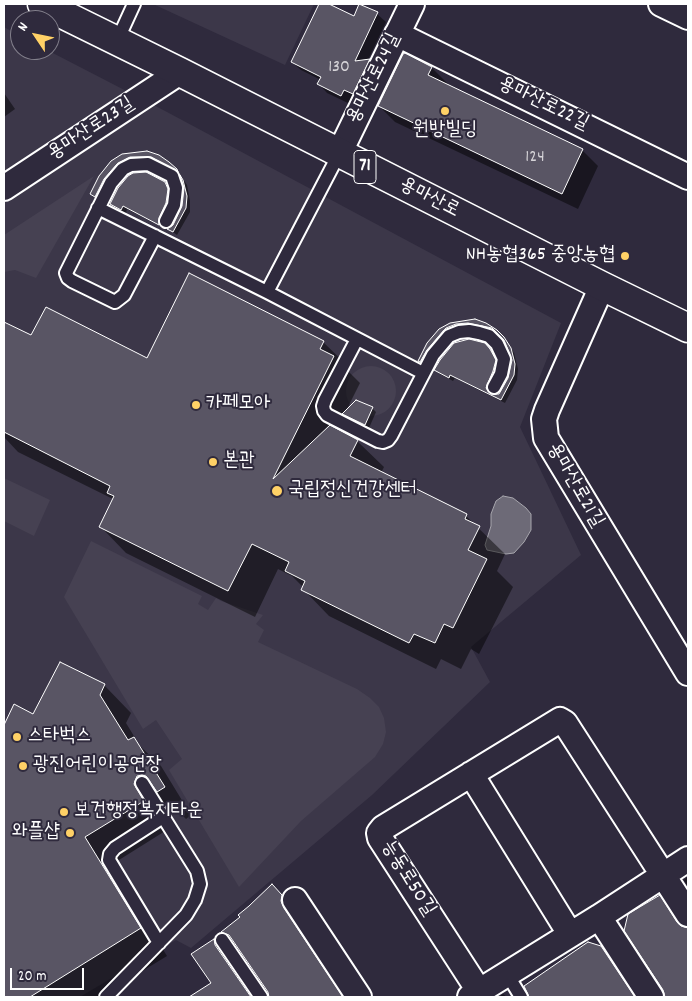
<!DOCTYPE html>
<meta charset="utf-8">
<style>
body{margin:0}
#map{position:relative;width:692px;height:1001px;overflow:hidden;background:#2f2a3d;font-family:Dekko,sans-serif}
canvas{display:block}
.frame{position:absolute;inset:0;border:5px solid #fff;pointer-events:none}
.north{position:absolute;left:10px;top:10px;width:50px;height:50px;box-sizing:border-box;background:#2f2a3d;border:1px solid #827f8b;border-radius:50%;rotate:304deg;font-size:14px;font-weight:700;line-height:20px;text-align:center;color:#fff}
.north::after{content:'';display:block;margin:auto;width:18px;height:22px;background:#ffd166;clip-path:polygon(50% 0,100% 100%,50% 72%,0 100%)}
.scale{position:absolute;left:10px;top:968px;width:74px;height:22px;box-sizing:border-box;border:2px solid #fff;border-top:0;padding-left:6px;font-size:15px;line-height:18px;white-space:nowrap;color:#fff;-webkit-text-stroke:4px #2f2a3d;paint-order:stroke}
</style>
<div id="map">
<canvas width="692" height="1001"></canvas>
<div class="frame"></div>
<div class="north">N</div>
<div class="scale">20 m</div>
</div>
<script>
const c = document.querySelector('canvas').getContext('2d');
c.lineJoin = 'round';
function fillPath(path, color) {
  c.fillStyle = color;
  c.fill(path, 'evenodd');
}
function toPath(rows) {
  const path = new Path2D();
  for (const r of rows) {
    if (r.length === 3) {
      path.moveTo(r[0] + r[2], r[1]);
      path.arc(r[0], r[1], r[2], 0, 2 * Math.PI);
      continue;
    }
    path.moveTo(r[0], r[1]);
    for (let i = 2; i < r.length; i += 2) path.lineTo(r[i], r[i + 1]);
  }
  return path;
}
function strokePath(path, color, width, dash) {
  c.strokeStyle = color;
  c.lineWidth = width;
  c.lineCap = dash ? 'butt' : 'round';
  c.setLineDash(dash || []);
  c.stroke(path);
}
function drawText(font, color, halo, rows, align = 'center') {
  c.font = font + ' Dekko,"Poor Story",sans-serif';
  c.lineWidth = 4;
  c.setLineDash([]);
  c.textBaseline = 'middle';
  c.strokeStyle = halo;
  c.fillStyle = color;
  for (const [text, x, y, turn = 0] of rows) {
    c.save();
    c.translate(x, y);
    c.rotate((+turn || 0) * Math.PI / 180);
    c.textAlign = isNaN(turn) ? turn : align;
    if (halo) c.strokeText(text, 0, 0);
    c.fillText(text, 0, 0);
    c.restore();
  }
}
fillPath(toPath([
 [153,4,314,4,285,65],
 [4,27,20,36,20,50,47,50,167,112,561,323,520,427,581,555,471,647,490,682,372,795,191,948,176,940,80,997,4,997]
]), '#3c3749');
fillPath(toPath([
 [94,176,36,278,15,270,4,272,4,235],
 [371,391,25],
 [4,478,50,500,34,536,4,521],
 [91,541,202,596,198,604,208,610,216,598,221,601,263,615,256,624,264,630,258,642,357,689,370,698,379,707,384,718,386,732,383,744,375,757,301,821,239,887,169,770,182,759,156,720,143,729,64,597]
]), '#464152');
const water = toPath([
 [503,496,513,498,526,508,531,514,531,530,524,542,514,553,506,554,487,550,485,545,491,526,491,514,496,501,503,496]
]);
fillPath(water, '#6d6a77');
strokePath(water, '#a7a6ad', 1);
fillPath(toPath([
 [320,4,329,4,329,5,354,17,377,14,386,22,368,60,370,60,378,68,362,102,353,97,350,104,327,93,319,84,321,80,301,70,292,62],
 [432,68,448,84,447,86,582,150,598,166,578,209,395,122,379,106],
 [4,93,15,109,4,117],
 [123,156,158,156,175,170,156,160,132,161,99,200,96,198,92,194],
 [183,179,187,185,190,201,190,212,177,235,169,229,174,225,183,207,185,188],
 [165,183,169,187,171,194,162,222,162,227,127,209,126,213,115,208,111,204],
 [475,321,486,324,497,333,476,327,461,328,424,365,420,361,440,330,450,324],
 [7,325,32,337,148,359,323,342,350,368,348,371,360,383,346,411,372,408,376,412,369,428,345,414,336,430,357,441,384,467,381,473,466,516,505,554,497,571,513,587,479,654,471,649,461,669,441,659,436,669,329,616,303,589,304,588,292,576,278,569,255,617,126,553,100,526,113,499,18,452,4,437,4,332],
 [505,339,514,353,518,369,517,380,505,403,455,378,453,381,440,374,436,370,484,344,494,354,499,365,490,388,490,394,494,397,502,392,510,376,513,355],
 [104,685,131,713,126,723,140,746,161,766,191,815,186,819,169,802,164,803,161,812,170,828,111,865,167,956,100,997,4,997,4,727,15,706,33,716],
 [688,876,688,887,684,880],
 [280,894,291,905,290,911,292,918,344,997,270,997,269,992,235,942,223,932],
 [659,897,668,906,682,927,688,929,688,997,666,997],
 [214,940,223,949,224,955,253,997,191,997,212,983],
 [601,947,610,956,637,997,530,997],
 [503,994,507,997,498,997]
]), '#0007');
const building = toPath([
 [319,4,329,4,354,16,359,4,378,12,355,61,370,59,353,94,344,90,341,96,317,84,321,77,291,62,319,4],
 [405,53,432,67,428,75,583,149,562,194,378,106,403,54,405,53],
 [147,151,159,155,169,162,177,169,178,172,151,157,130,157,117,164,104,179,95,197,90,194,99,176,111,161,122,154,147,151],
 [146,172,165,182,168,189,166,203,159,218,159,225,123,206,121,210,110,204,118,188,128,176,133,173,146,172],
 [180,175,183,180,187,196,186,208,173,232,167,229,173,225,182,206,184,188,180,175],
 [189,273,324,341,320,349,334,356,273,479,330,425,358,440,350,456,467,514,465,519,480,526,468,550,487,559,453,628,444,624,435,643,414,634,409,643,301,590,305,581,285,571,289,562,252,544,228,591,99,527,114,496,107,493,110,486,4,432,4,322,31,335,46,307,147,358,189,273],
 [475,319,486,323,497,330,504,337,511,348,515,364,514,375,501,400,450,375,449,378,434,370,440,360,454,343,469,339,485,343,490,349,496,360,493,371,486,388,491,394,499,394,508,378,512,360,504,340,492,328,468,323,456,324,446,328,427,350,420,362,418,361,427,343,439,329,450,323,475,319],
 [356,400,373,407,365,425,342,414,356,400],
 [60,662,105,684,100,695,128,740,134,737,165,787,157,792,146,776,142,775,137,776,134,784,144,801,85,837,141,928,30,997,4,997,4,725,14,704,33,714,60,662],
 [272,884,282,895,281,901,284,908,343,997,269,997,268,992,229,935,221,932,240,917,238,915,249,906,272,884],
 [660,895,677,922,681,926,688,928,688,997,665,997,663,990,624,931,628,914,660,895],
 [214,939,215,945,251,997,189,997,211,983,191,954,214,939],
 [588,942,601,946,635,997,529,997,524,986,588,942]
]);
fillPath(building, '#595564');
strokePath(building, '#fff', 1);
const lane = toPath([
 [117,41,134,4],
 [98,208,267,292,423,373],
 [155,236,124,295,115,302,72,281,68,278,66,273,111,183,123,169,131,165,148,164,172,176,176,188,175,197,174,205,166,221],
 [267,292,339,154],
 [357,339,325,400,323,406,324,411,327,415,378,441,383,442,388,440,391,436,433,355,449,336,459,332,469,331,479,333,489,336,497,344,504,359,501,374,494,387],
 [222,940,261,997],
 [159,943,109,860,110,854,115,848,163,817],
 [507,974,521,997],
 [106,997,186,915,195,900,200,884,197,871,142,783]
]);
const street = toPath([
 [661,4,688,17],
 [397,34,688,177],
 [339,154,412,4],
 [4,188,180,72],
 [602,286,547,410,544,419,546,438,688,673],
 [471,774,570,934],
 [295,900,359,997],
 [599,917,651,997],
 [479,991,380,838,379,833,383,828,560,720,565,723,688,914],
 [470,997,599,917,688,859]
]);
const primary = toPath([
 [42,4,180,72,602,286,688,328]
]);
strokePath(lane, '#fff', 16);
strokePath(street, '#fff', 28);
strokePath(primary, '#fff', 31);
strokePath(lane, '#2f2a3d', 12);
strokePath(street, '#2f2a3d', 24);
strokePath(primary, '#2f2a3d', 28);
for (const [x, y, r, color] of [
 [445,111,5,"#ffd166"],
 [625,256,5,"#ffd166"],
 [196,405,5,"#ffd166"],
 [213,462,5,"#ffd166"],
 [277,491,6,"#ffd166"],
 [17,737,5,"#ffd166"],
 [23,766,5,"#ffd166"],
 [64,812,5,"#ffd166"],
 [70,833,5,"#ffd166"]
]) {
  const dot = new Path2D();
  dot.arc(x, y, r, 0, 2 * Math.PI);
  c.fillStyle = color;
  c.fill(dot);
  strokePath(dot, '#2f2a3d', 2);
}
drawText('18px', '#d6d4d8', null, [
 ["130",339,69],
 ["124",535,159]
]);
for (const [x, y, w] of [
 [365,167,22]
]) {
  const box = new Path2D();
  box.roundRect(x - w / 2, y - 16.5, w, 33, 4);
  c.fillStyle = '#2f2a3d';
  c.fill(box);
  strokePath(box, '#fff', 1);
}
drawText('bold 19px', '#fff', null, [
 ["71",365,167]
]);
drawText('20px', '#fff', '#2f2a3d', [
 ["용마산로24길",375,79,-64],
 ["용마산로22길",543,105,26],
 ["용마산로23길",92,130,-33],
 ["용마산로",429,199,27],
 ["용마산로21길",574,486,60],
 ["능동로50길",407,879,58]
]);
drawText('20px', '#fff', '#2f2a3d', [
 ["원방빌딩",445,131,"center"],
 ["NH농협365 중앙농협",615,256,"right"],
 ["카페모아",206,405],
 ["본관",223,462],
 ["국립정신건강센터",288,491],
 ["스타벅스",27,737],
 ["광진어린이공연장",33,766],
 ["보건행정복지타운",74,812],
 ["와플샵",60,833,"right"]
], 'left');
</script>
